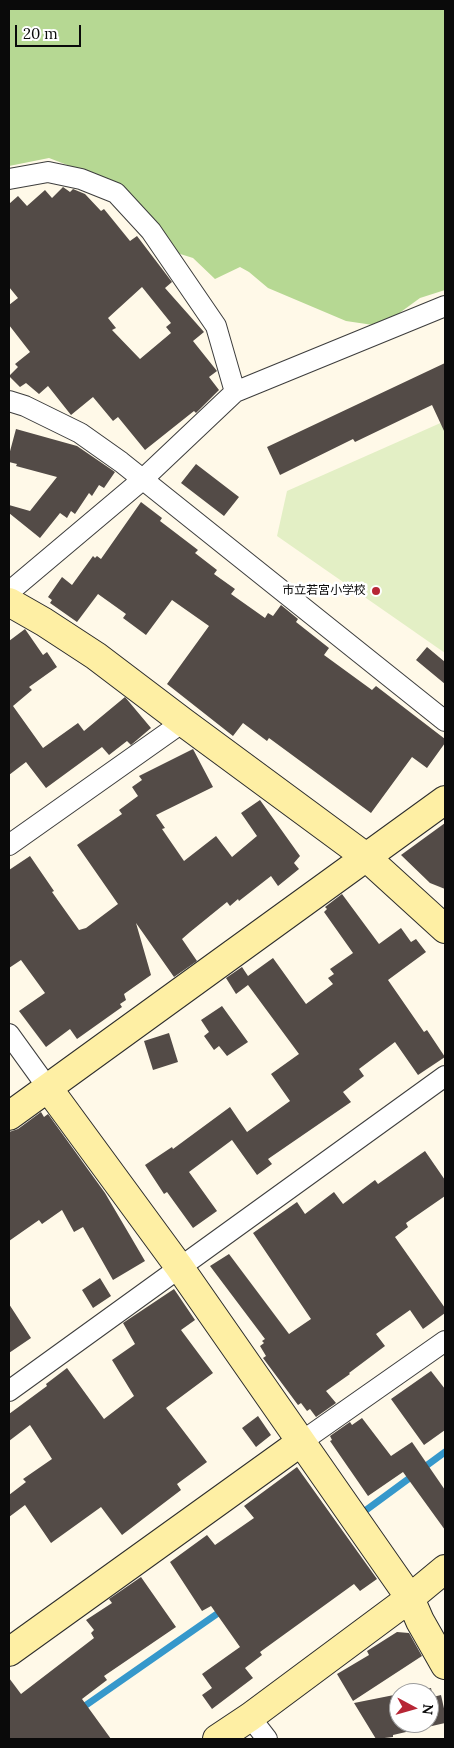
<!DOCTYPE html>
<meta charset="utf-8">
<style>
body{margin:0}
#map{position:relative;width:454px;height:1748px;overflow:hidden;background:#fff9e8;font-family:Lora,serif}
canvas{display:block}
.frame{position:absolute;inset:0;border:10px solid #0a0a0a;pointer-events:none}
.north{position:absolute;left:389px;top:1683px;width:50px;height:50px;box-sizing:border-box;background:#fff;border:1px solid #9d9d9d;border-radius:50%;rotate:96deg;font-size:14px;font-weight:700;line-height:20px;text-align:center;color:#0a0a0a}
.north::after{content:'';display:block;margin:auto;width:18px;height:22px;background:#b72635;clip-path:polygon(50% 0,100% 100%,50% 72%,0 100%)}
.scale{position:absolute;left:15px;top:25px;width:66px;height:22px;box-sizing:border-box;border:2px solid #0a0a0a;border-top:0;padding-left:6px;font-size:15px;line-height:18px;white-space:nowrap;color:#0a0a0a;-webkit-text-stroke:4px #fff;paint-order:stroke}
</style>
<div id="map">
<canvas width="454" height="1748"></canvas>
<div class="frame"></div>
<div class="north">N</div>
<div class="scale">20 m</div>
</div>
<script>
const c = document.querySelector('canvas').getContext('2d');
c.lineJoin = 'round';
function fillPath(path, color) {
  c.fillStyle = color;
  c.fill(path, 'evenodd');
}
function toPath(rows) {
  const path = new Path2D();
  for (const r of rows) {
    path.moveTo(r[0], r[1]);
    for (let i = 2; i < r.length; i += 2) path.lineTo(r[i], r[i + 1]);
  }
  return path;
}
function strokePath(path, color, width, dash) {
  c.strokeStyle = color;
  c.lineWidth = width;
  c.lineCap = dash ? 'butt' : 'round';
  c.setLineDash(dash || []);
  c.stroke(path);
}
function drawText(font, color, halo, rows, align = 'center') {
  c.font = font + ' Lora,"Noto Sans JP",serif';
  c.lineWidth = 5;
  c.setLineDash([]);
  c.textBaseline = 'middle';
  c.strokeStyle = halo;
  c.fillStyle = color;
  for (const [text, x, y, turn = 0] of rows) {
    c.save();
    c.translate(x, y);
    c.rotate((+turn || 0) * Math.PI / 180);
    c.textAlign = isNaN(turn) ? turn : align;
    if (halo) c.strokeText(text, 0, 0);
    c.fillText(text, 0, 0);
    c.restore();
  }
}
fillPath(toPath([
 [9,9,445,9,445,290,420,298,398,314,373,325,346,321,268,288,249,272,240,267,215,279,193,258,174,252,149,214,117,184,49,158,9,166]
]), '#b6d893');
fillPath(toPath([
 [445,421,445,653,277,536,287,491]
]), '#e3efc5');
strokePath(toPath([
 [358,1516,445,1452],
 [79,1710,224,1609]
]), '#3698cb', 7);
fillPath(toPath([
 [63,187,70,192,73,189,85,194,101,211,104,209,130,241,137,236,172,282,165,288,204,332,193,341,217,371,209,377,219,390,196,413,194,411,145,450,118,417,113,421,93,397,71,415,48,386,39,394,26,383,20,387,9,376,18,367,15,364,30,352,9,325,9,305,18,298,9,287,9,204,18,196,27,206,45,190,52,198],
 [142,287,171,323,166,327,171,333,140,359,112,330,116,328,108,318],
 [445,363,445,433,432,405,355,442,353,439,280,475,267,447],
 [16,429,77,446,115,472,104,488,99,485,92,496,89,493,75,514,71,511,67,518,60,513,40,538,9,513,9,505,30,511,57,477,16,466,17,464,9,462,9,455],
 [196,464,239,497,224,516,181,483],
 [141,502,162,518,160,521,198,550,195,553,217,570,214,574,235,589,231,594,265,618,268,613,273,616,281,605,298,619,296,622,329,648,324,655,372,690,376,686,445,739,445,743,427,768,412,757,371,813,269,738,267,741,243,723,233,736,167,684,209,626,172,600,146,635,123,618,126,614,98,594,77,622,50,603,52,600,48,597,62,577,72,585,93,556,95,558,97,556,101,559],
 [25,629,43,655,47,652,57,667,29,687,32,690,13,706,43,748,78,723,84,731,125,697,151,728,131,745,127,741,109,755,102,747,46,788,26,762,9,775,9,641],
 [427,647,445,662,445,684,416,660],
 [193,749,213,787,156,815,165,828,162,829,184,861,216,836,232,857,257,836,241,813,260,800,300,856,294,863,299,869,278,886,271,876,239,901,238,899,230,906,227,902,190,932,182,939,197,961,174,977,136,923,151,975,124,994,126,1000,120,1004,122,1007,77,1039,70,1029,46,1047,19,1011,45,993,21,960,9,968,9,870,30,856,54,891,52,892,79,930,86,928,118,904,77,845,122,814,119,810,138,796,132,787,142,780,139,776],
 [445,823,445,889,430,883,401,855],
 [342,894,379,944,401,928,411,942,416,939,426,952,388,980,424,1032,427,1030,445,1057,418,1075,395,1042,359,1069,364,1076,343,1092,351,1102,268,1159,272,1164,257,1175,232,1140,189,1172,217,1211,193,1228,167,1192,164,1194,145,1165,172,1147,173,1149,230,1107,247,1132,290,1101,271,1074,299,1054,248,985,236,994,226,978,242,967,248,976,273,958,306,1004,333,984,328,978,334,974,330,969,353,953,324,912,327,909,325,907],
 [222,1006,248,1042,227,1056,219,1046,214,1050,204,1036,209,1032,201,1020],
 [169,1033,178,1062,153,1070,144,1041],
 [41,1112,44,1117,48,1114,105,1193,145,1261,113,1280,83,1227,74,1232,62,1210,42,1224,39,1220,9,1241,9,1132,18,1129],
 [425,1151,445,1180,445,1196,406,1223,408,1227,395,1237,445,1308,445,1313,423,1329,410,1310,376,1334,385,1346,349,1373,350,1374,326,1391,336,1403,316,1417,310,1409,307,1411,301,1403,298,1405,263,1358,266,1356,260,1346,264,1343,262,1341,265,1339,210,1266,229,1254,289,1334,311,1319,253,1233,297,1202,305,1214,334,1192,343,1204,375,1180,378,1184],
 [100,1278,111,1296,93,1308,82,1290],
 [174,1289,195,1320,181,1330,213,1373,166,1408,207,1462,177,1484,181,1490,122,1535,101,1507,51,1543,25,1505,9,1517,9,1495,26,1482,23,1479,52,1459,30,1425,9,1441,9,1414,47,1386,46,1384,67,1368,104,1419,134,1396,112,1360,135,1344,123,1323],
 [9,1304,31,1338,9,1353],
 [431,1371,445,1389,445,1430,424,1445,391,1399],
 [258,1416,271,1435,256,1447,242,1428],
 [362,1418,391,1456,412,1442,445,1490,445,1530,403,1472,368,1496,330,1441,332,1440,330,1436,350,1422,352,1425],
 [297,1467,377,1579,360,1591,354,1584,260,1652,262,1655,245,1668,253,1678,212,1709,202,1695,212,1688,202,1674,240,1647,211,1606,202,1611,170,1562,207,1535,215,1545,254,1518,244,1506],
 [141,1577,176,1627,104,1676,107,1680,82,1699,111,1739,9,1739,9,1678,21,1694,94,1638,91,1633,94,1630,86,1620,112,1603,109,1599],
 [397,1632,409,1633,422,1656,353,1701,337,1674,369,1655,367,1651],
 [431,1688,433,1697,441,1695,445,1713,445,1723,393,1735,393,1737,376,1739,354,1703,399,1694,399,1723,429,1723,429,1693,405,1693]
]), '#534b47');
const street = toPath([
 [9,179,48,172,81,179,116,193,151,231,216,326,235,392],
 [9,401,25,406,80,433,121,462,445,721],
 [9,592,142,480,235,392,445,306],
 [9,845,183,722],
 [9,1034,48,1088],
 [9,1391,445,1076],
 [301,1442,445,1341],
 [250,1717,267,1739]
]);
const secondary = toPath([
 [9,602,44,622,96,656,183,722,366,857,445,929],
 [48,1088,180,1268,410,1598,420,1621,445,1665],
 [9,1116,445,800],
 [9,1652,301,1442],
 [217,1739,250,1717,410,1598,445,1569]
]);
strokePath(street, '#3d3d3d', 22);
strokePath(secondary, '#2c2c2c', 30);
strokePath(street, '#fff', 20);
strokePath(secondary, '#feefa4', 28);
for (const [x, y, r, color] of [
 [376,591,5,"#b72635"]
]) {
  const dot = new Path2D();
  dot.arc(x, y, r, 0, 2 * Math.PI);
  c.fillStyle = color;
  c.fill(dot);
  strokePath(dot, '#fff', 2);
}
drawText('12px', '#0a0a0a', '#fff', [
 ["市立若宮小学校",366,591]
], 'right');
</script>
